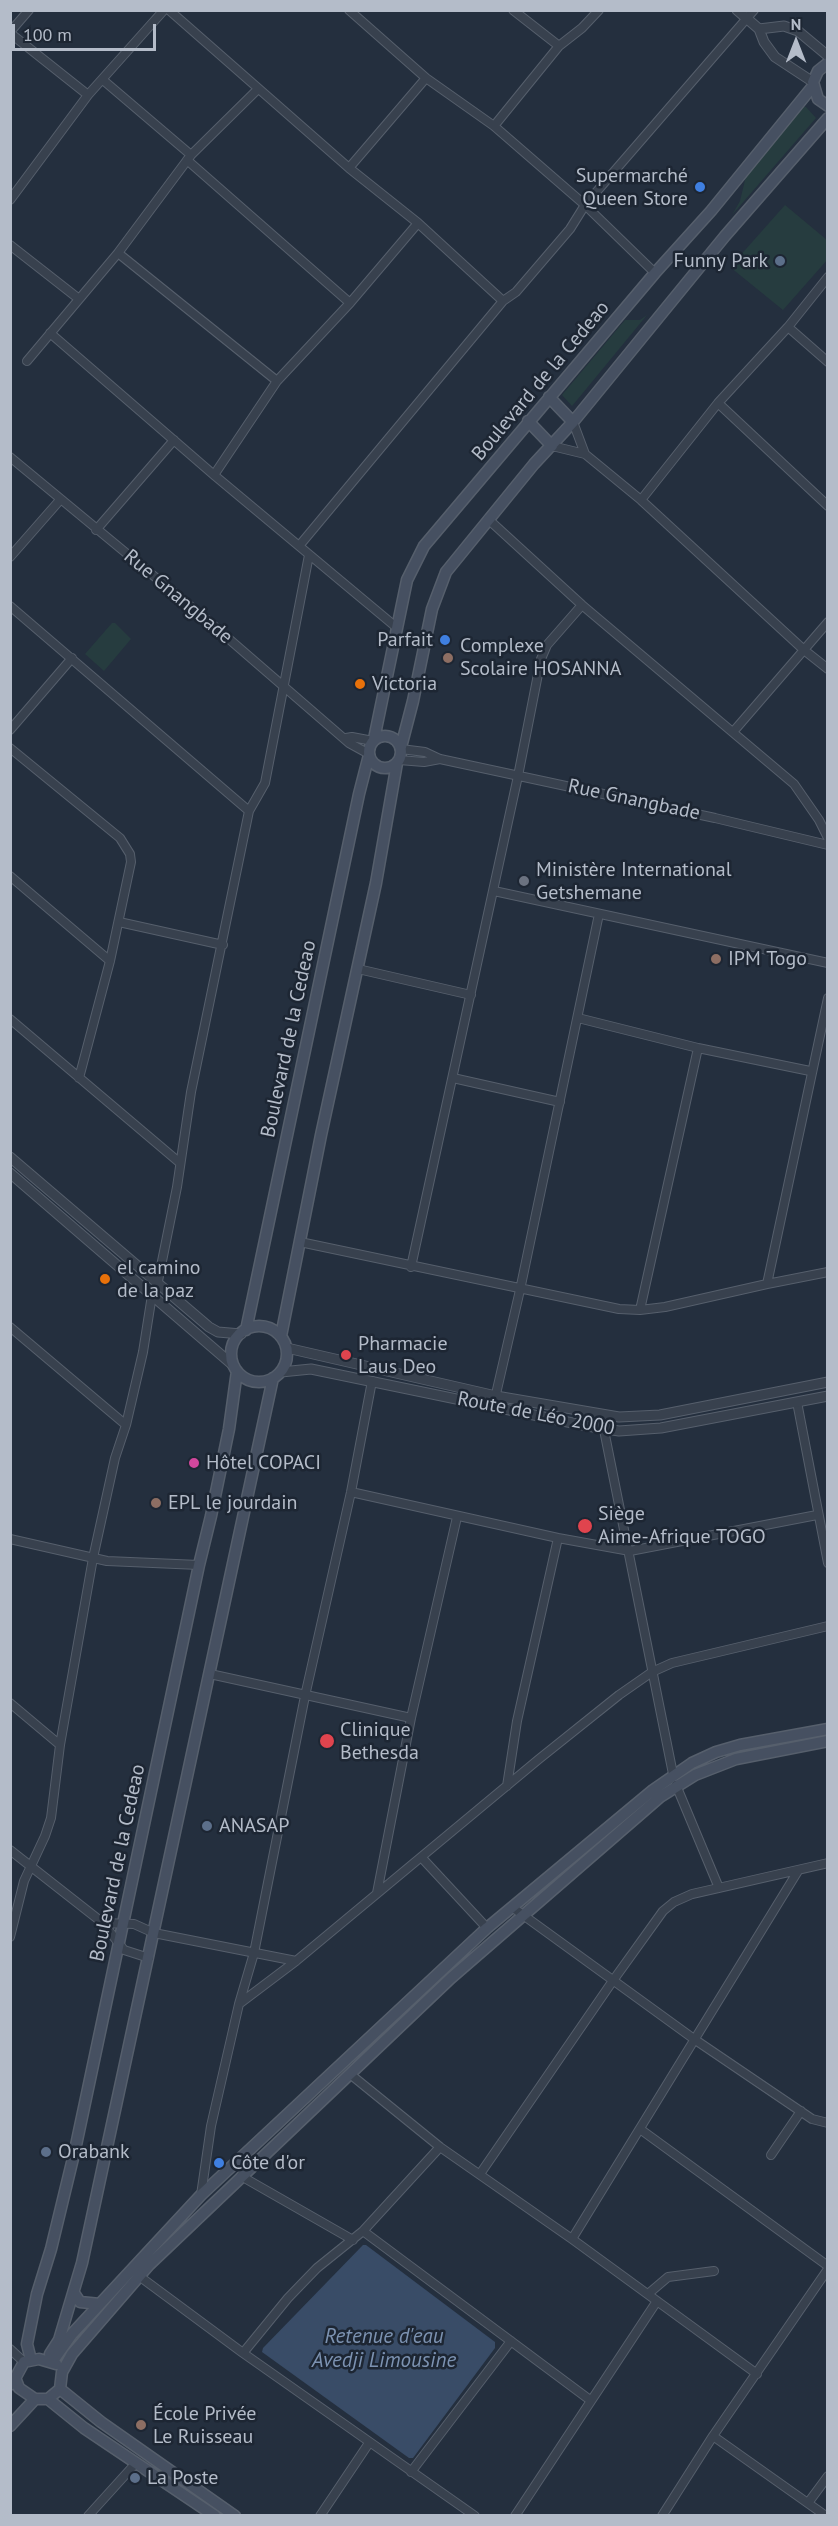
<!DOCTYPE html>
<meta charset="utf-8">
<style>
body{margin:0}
#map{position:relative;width:838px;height:2526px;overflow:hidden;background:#242f3e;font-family:"PT Sans",sans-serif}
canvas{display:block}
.frame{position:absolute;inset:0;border:12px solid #b4bcc9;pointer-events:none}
.north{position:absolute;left:766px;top:12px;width:60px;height:60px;-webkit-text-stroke:4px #1d2633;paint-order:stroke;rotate:0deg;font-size:16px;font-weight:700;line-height:24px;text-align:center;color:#b4bcc9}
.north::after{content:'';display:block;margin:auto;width:21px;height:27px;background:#b4bcc9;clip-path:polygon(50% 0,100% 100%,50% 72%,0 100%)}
.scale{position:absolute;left:12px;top:24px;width:144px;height:27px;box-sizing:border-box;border:3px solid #b4bcc9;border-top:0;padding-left:8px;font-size:18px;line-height:21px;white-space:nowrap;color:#b4bcc9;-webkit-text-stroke:4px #1d2633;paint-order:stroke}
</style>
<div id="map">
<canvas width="838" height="2526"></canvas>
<div class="frame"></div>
<div class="north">N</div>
<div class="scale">100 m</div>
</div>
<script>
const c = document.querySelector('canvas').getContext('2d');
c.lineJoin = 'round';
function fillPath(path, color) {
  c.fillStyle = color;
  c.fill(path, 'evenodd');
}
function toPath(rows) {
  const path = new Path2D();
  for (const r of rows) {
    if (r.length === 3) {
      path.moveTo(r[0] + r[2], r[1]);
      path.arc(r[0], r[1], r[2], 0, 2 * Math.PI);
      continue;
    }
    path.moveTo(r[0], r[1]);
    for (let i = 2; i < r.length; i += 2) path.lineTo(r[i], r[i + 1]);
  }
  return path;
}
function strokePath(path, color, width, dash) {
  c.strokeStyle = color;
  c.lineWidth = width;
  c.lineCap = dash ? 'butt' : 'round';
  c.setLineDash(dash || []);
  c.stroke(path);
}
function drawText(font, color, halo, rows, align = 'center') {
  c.font = font + ' "PT Sans",sans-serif';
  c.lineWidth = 5;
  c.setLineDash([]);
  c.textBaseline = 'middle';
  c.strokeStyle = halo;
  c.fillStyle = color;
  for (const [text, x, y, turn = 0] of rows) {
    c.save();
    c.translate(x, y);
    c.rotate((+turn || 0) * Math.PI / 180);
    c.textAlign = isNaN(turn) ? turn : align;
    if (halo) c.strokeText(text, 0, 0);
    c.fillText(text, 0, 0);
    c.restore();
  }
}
fillPath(toPath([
 [804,107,806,107,816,118,732,215,740,201,746,176],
 [785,205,827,240,828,259,783,310,730,267],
 [647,315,582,394,572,406,562,395,625,320,640,320],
 [112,623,115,623,131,639,104,671,85,654]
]), '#263c3f');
fillPath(toPath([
 [363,2245,366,2245,495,2342,495,2348,413,2458,409,2458,262,2352,263,2348]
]), '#394c67');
const minor = toPath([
 [169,10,349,168,418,223,503,301],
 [349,10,426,78,494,126,585,205,655,273],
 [513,10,559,46],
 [10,32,29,10],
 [10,33,88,95],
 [103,80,191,155],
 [494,126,559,46,582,28,599,10],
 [187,160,350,303],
 [349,168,426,78],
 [10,200,88,95,164,10],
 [10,245,79,299],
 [118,253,277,381],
 [788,327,828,362],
 [50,333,214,475,396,627],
 [27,361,118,253,191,155,258,89],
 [718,403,828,506],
 [573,422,585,454],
 [552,446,585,454,641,500,804,650,828,669],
 [10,457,207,620,349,743,369,754],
 [214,475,277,381,350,303,418,223],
 [641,500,718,403,788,327,828,277],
 [488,519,582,605,794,784,819,820,828,838],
 [96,530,174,440],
 [299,546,503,301,516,292,570,229,585,205,754,10],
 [10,557,60,500],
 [10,606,249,811],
 [10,730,72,658],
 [733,732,828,622],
 [346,738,352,737,373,741],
 [10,748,120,838,130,854,131,862,110,961,79,1078],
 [401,749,425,752,440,759,715,818,828,845],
 [399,760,424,762,440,759],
 [10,876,110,961],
 [494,891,828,963],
 [119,922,223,945],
 [358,969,471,995],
 [578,1018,698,1048,810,1071],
 [10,1019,180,1163],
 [453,1078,560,1102],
 [300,1242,619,1309,640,1310,665,1307,767,1284,828,1272],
 [411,1267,518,776,541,659,547,645,582,605],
 [767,1284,828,998],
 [640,1310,698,1048],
 [10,1327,126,1425,115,1458,93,1558,60,1745],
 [797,1402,828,1563],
 [493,1407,520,1290,599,914],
 [601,1415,673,1774],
 [126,1425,143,1352,152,1295,158,1281,177,1187,191,1092,249,811,265,783,309,555],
 [351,1492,558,1538,630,1551,817,1515],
 [10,1539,107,1561,199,1565],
 [210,1674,411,1718],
 [10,1703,60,1745,51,1818,45,1836,24,1881,10,1937],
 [676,1785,719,1888],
 [507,1786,517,1721,558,1538],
 [10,1850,103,1923,124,1950,149,1958],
 [422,1858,487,1928],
 [377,1893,411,1718,457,1517],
 [512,1907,694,2039,812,2119,828,2123],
 [103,1923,134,1924,154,1933,296,1961],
 [239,2004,254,1953,305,1696,351,1492,372,1381],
 [350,2074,440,2147,572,2239,757,2374],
 [640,2129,828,2266],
 [771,2155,801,2111],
 [480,2174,612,1982,663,1911,674,1902,692,1894,828,1863],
 [241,2176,353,2240],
 [201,2195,211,2126,239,2004,296,1961,539,1759,619,1695,652,1672,672,1663,828,1626],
 [363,2231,590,2400],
 [572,2239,798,1871],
 [139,2276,243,2353,475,2516],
 [648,2294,668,2277,714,2271],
 [10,2349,24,2362],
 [243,2353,288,2298,317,2268,363,2231,440,2147],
 [713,2436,826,2516],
 [411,2472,511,2341],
 [808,2503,828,2476],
 [88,2516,136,2463],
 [320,2516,369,2443],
 [515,2516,657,2301],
 [662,2516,713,2436,828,2269]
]);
const tertiary = toPath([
 [737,10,759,29,764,42,775,57,813,82],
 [759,29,784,26,798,31,828,56],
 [10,1157,209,1327,218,1332,241,1334],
 [10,1173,234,1366],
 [287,1348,496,1396,619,1417,660,1415,828,1382],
 [281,1372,311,1369,587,1426,619,1431,661,1428,828,1396]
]);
const secondary = toPath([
 [828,63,818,71,813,82,818,99,828,106],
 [549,397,573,422],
 [528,421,552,446],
 [385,752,16],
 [374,739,407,580,424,546,655,273,711,211,813,86],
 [401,747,413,701,432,609,446,572,534,464,573,422,725,236,828,118],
 [259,1354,28],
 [246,1330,359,794,369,755],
 [281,1336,321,1135,376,883,397,763],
 [74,2293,80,2302,100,2304],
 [50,2354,59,2340,82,2263,273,1378],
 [31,2360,27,2344,37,2294,51,2249,75,2150,199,1565,211,1516,229,1429,237,1371],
 [52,2362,72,2334,201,2195,487,1928,653,1790,692,1763,716,1752,740,1745,828,1729],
 [16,2380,19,2388,35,2399,48,2399,60,2389,62,2372,72,2354,149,2265,451,1978,660,1797,695,1775,736,1759,828,1741],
 [12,2384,24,2362,39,2359,56,2364],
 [60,2389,101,2422,235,2516],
 [48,2399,84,2428,215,2516],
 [10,2426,35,2399]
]);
strokePath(minor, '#565f6c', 10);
strokePath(tertiary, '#565f6c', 11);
strokePath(secondary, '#565f6c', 13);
strokePath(minor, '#38414e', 8);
strokePath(tertiary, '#38414e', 9);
strokePath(secondary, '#465061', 10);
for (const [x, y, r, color] of [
 [700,187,6,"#3f7fe0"],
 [780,261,6,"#5c6f8a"],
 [445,640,6,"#3f7fe0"],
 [448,658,6,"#8d6e63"],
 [360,684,6,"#e8710a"],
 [524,881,6,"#6b7280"],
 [716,959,6,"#8d6e63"],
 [105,1279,6,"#e8710a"],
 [346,1355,6,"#e0444e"],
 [194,1463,6,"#d1479c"],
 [156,1503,6,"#8d6e63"],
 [585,1526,8,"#e0444e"],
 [327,1741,8,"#e0444e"],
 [207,1826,6,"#5c6f8a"],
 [46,2152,6,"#5c6f8a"],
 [219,2163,6,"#3f7fe0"],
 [141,2425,6,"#8d6e63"],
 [135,2478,6,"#5c6f8a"]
]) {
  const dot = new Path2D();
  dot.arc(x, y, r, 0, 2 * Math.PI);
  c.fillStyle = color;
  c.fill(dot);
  strokePath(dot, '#1d2633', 2);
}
drawText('20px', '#b4bcc9', '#1d2633', [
 ["Supermarché",688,176,"right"],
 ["Queen Store",688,199,"right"],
 ["Funny Park",768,261,"right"],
 ["Parfait",433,640,"right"],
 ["Complexe",460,646],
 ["Scolaire HOSANNA",460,669],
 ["Victoria",372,684],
 ["Ministère International",536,870],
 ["Getshemane",536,893],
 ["IPM Togo",728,959],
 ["el camino",117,1268],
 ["de la paz",117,1291],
 ["Pharmacie",358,1344],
 ["Laus Deo",358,1367],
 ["Hôtel COPACI",206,1463],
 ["EPL le jourdain",168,1503],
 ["Siège",598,1514],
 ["Aime-Afrique TOGO",598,1537],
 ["Clinique",340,1730],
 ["Bethesda",340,1753],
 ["ANASAP",219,1826],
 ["Orabank",58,2152],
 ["Côte d'or",231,2163],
 ["École Privée",153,2414],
 ["Le Ruisseau",153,2437],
 ["La Poste",147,2478]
], 'left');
drawText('20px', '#b4bcc9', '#1d2633', [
 ["Boulevard de la Cedeao",541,381,-50],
 ["Rue Gnangbade",178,597,40],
 ["Rue Gnangbade",634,800,12],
 ["Boulevard de la Cedeao",289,1039,-78],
 ["Route de Léo 2000",536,1414,11],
 ["Boulevard de la Cedeao",118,1863,-78]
]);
drawText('italic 21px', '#7c92b1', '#1d2633', [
 ["Retenue d'eau",384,2337],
 ["Avedji Limousine",384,2361]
]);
</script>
